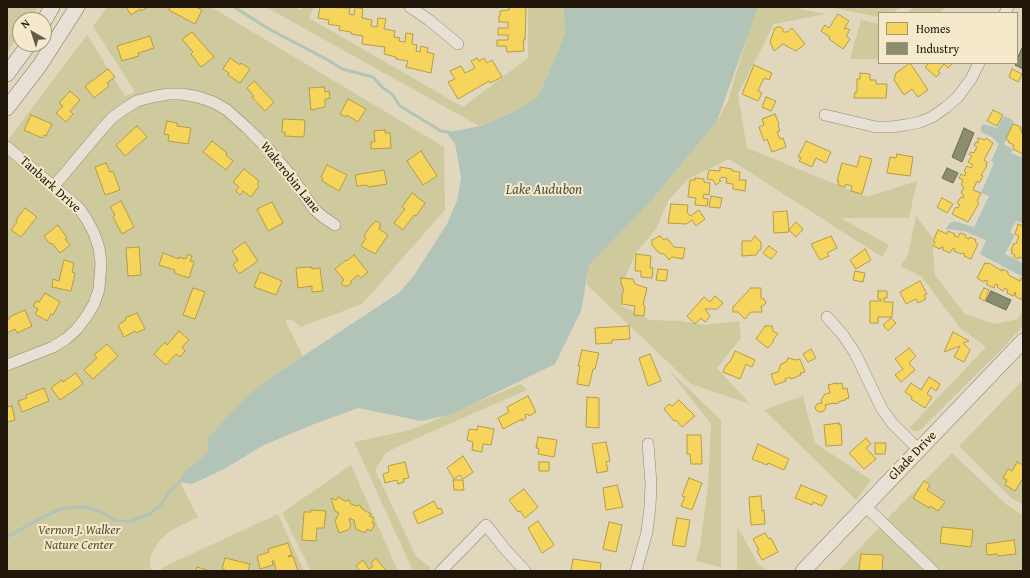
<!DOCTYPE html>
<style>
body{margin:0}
#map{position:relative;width:1030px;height:578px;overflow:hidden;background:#e0d7bd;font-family:"Gentium Book Plus",serif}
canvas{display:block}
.frame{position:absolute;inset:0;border:8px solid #21160a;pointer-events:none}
.legend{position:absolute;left:878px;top:12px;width:140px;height:52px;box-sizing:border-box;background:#f4eacb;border:1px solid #a0957e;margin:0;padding:5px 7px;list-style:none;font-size:12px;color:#21160a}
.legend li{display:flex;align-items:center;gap:8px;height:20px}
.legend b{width:20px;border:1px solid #a0957e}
.north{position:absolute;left:12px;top:12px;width:40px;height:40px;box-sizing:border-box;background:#f4eacb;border:1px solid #a0957e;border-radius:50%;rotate:321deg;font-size:11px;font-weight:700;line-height:16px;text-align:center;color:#21160a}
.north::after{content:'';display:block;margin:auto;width:14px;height:18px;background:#645a49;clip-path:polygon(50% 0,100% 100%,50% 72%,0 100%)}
</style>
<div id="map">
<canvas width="1030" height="578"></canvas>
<div class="frame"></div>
<ul class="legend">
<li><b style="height:11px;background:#f6d55c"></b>Homes</li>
<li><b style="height:11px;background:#8c8c6e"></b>Industry</li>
</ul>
<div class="north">N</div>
</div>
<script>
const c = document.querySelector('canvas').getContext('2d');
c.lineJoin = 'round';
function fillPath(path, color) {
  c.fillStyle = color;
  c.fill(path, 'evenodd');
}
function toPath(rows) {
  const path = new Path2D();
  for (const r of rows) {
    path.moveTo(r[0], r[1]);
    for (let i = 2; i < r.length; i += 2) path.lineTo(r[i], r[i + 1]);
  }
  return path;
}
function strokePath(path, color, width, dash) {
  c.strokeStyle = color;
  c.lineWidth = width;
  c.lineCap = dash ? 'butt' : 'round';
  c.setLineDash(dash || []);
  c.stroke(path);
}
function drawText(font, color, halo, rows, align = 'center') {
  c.font = font + ' "Gentium Book Plus",serif';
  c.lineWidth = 4;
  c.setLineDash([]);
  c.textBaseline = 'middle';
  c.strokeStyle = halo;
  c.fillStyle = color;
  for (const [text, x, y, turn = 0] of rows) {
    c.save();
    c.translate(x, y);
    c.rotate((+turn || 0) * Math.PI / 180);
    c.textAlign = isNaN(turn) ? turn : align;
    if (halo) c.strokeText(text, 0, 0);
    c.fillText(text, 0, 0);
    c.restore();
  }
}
fillPath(toPath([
 [7,7,38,7,30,20,20,20,20,34,7,53],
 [107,7,211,7,444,147,445,210,362,304,301,327,291,319,285,321,303,356,273,376,208,452,183,473,180,482,198,517,170,531,159,541,152,553,150,558,150,566,152,571,7,571,7,141,87,35,125,96,135,92,93,26],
 [266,7,295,7,300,10,302,7,314,7,309,18,463,107,528,58,528,7,564,7,565,33,557,54,538,97,511,113,479,126],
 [756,7,791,7,826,14,774,24,738,94,747,148,867,197,917,181,909,218,841,218,889,245,882,257,729,159,688,179,668,201,656,229,635,254,625,278,622,306,650,320,681,321,704,325,739,321,741,338,717,368,750,404,691,384,587,285,588,265,650,202,717,121,728,101],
 [829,7,902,7,892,13,879,13,879,17],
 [915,7,945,7,941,13,906,13],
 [861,20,879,24,879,59,850,59],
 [916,216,932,237,935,275,965,314,995,324,1018,319,1023,307,1023,326,998,353,919,431,915,431,909,428,986,347,960,328,921,276,900,266,908,255],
 [668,369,721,420,721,567,696,561,700,546,708,486,711,424],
 [1023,380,1023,504,1012,499,959,446],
 [521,384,527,390,399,446,386,453,375,470,416,556,431,568,428,571,413,571,354,442,411,430],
 [803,396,815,443,871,480,856,500,764,410],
 [952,453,1007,505,1023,515,1023,571,838,571,891,515],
 [351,465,398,571,311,571,282,513],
 [278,514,304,571,162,571,161,568],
 [737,526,759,565,767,571,737,571]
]), '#cfca9e');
fillPath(toPath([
 [564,7,758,7,717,121,650,202,589,265,581,311,555,364,452,414,421,421,358,408,309,426,262,446,226,468,192,484,180,482,183,473,208,452,208,438,246,397,273,376,400,292,415,274,447,224,457,201,461,178,455,143,448,135,449,132,480,126,511,113,538,97,557,54,565,33],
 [1004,116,1009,118,1014,122,1004,144,1013,150,1011,153,1023,158,1023,223,1016,221,1010,232,1015,235,1005,254,1023,263,1023,277,980,254,986,240,964,231,946,229,949,224,954,221,974,227,989,196,981,193,994,163,991,161,999,144,992,137,983,133,981,131,981,127,983,124,997,128]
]), '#b2c3b8');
const homes = toPath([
 [126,7,148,7,141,11,140,9,131,15,126,7],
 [170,7,196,7,202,10,195,24,169,10,170,7],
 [320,7,350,8,349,14,354,15,355,7,363,9,362,18,372,20,371,26,377,27,378,18,386,19,384,29,395,31,394,37,400,38,399,41,405,42,406,33,413,34,412,44,417,45,416,51,420,52,421,46,428,48,427,52,434,54,431,73,406,67,408,61,396,59,396,57,384,54,385,47,362,44,363,36,351,34,351,32,339,30,340,26,328,24,329,20,318,18,320,7],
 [507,7,526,7,525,40,523,40,524,51,507,52,506,46,497,46,497,40,508,40,508,35,498,35,498,28,508,28,508,22,499,22,499,16,500,16,500,11,509,10,509,8,507,7],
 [838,14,849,21,844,29,845,29,846,28,850,30,846,36,850,39,843,49,829,39,830,37,821,31,825,25,829,28,838,14],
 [778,27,781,27,783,29,783,32,787,32,792,28,805,44,796,51,783,44,774,51,770,42,775,28,778,27],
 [192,32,214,57,201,67,191,54,193,52,182,39,192,32],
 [150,36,154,48,138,53,139,56,122,61,117,46,150,36],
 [230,58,240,65,241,63,250,69,240,83,228,75,229,73,223,69,230,58],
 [477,58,479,61,484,58,487,63,492,60,502,77,490,83,489,81,458,99,448,82,455,79,450,71,461,66,465,73,475,68,471,61,477,58],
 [910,63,928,90,918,97,912,89,904,95,894,80,896,73,910,63],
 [929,63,953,63,948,68,944,64,938,71,940,73,936,77,925,67,929,63],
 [754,65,772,73,769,80,764,78,758,91,762,93,758,101,742,94,754,65],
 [108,69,115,77,107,83,109,86,94,98,85,86,108,69],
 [1012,69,1022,74,1018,82,1009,77,1012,69],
 [860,73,870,74,870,80,876,80,876,84,887,84,886,98,854,98,855,92,857,92,857,79,860,79,860,73],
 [254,81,274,102,265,111,252,97,254,96,247,88,254,81],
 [324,87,325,92,329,91,330,98,325,99,325,107,311,110,309,88,324,87],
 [70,91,80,100,70,111,73,114,66,122,56,113,63,106,59,103,70,91],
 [766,97,776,101,771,111,762,107,766,97],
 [348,99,366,109,358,122,347,115,346,117,340,114,348,99],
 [993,110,1003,115,997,126,987,121,993,110],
 [775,114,779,124,778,125,780,131,777,132,780,139,783,138,786,147,772,152,767,139,764,141,759,127,764,125,762,119,775,114],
 [31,115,52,124,46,136,44,135,42,138,24,130,31,115],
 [283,119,305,120,304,137,285,136,285,132,282,132,283,119],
 [167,121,177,123,177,126,191,128,188,144,168,141,169,135,164,134,167,121],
 [1013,124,1021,127,1020,129,1022,130,1021,132,1023,133,1023,154,1013,149,1014,145,1008,142,1009,141,1006,139,1013,124],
 [137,126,147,137,125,156,116,145,137,126],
 [385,130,385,133,390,133,391,148,371,149,371,142,375,142,374,131,385,130],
 [978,138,985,140,986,138,993,143,984,160,987,162,986,165,987,166,981,175,983,176,979,183,977,181,973,190,981,193,977,201,979,203,968,222,952,214,956,207,958,208,960,205,957,203,961,197,963,198,964,195,961,193,964,187,961,185,963,180,959,178,961,174,965,176,966,173,964,171,967,166,971,168,973,165,968,162,972,156,969,154,971,152,974,153,977,147,974,145,976,142,978,143,978,138],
 [212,141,227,153,226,155,233,161,226,170,203,152,212,141],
 [806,141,831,152,826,163,816,158,812,167,799,161,801,158,798,157,806,141],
 [421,151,437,176,423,185,407,161,421,151],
 [897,154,913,157,910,176,887,173,890,157,896,158,897,154],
 [860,156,872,159,862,194,851,191,852,186,846,184,845,187,838,185,839,181,837,181,842,163,857,167,860,156],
 [106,163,110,172,113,171,120,190,105,195,95,167,106,163],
 [327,165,347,175,339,191,322,181,323,179,321,177,327,165],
 [720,167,732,169,732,171,740,172,739,180,746,180,745,191,733,189,733,184,726,183,727,178,722,177,719,180,721,181,716,185,713,180,707,179,709,170,720,171,720,167],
 [244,169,259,181,257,184,259,186,251,197,243,191,240,195,236,191,239,187,233,182,244,169],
 [384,170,387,184,368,187,367,185,357,186,355,175,384,170],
 [695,178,704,179,704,182,710,183,709,195,704,194,703,198,708,199,707,206,695,205,696,198,688,197,690,180,695,180,695,178],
 [412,193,425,203,416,216,414,215,403,230,394,223,405,209,402,207,412,193],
 [711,196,722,198,720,208,709,207,711,196],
 [942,198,953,204,947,213,937,207,942,198],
 [121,201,134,227,122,234,113,217,115,215,110,207,121,201],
 [272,202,283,223,268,231,257,209,272,202],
 [671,204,688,205,687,212,690,216,699,210,705,219,696,226,692,220,686,224,668,223,671,204],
 [25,208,37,217,21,237,11,230,17,222,16,220,25,208],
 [787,211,789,232,774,233,773,212,787,211],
 [376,221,380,223,380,227,379,229,388,235,375,254,361,246,366,238,364,236,369,228,376,221],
 [796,222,803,229,796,237,789,230,796,222],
 [1018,224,1023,226,1023,259,1019,257,1018,259,1014,257,1015,255,1011,253,1013,251,1011,250,1014,243,1016,244,1019,236,1015,234,1018,224],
 [58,225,67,238,65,239,70,245,60,253,52,243,50,244,44,236,58,225],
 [938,230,947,234,948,231,955,234,954,236,958,237,960,233,966,235,965,237,969,239,970,237,976,240,975,242,978,244,971,259,964,256,965,254,962,253,961,254,954,251,955,249,953,248,950,253,943,250,943,247,941,247,940,249,933,246,935,242,933,241,938,230],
 [660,236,664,240,667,238,674,247,685,248,683,259,672,257,669,260,664,254,659,253,652,245,652,240,660,236],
 [755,236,761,242,761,250,759,250,756,255,742,256,742,241,751,241,755,236],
 [831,236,837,248,827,253,829,256,820,260,811,244,831,236],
 [245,242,258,261,239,274,233,265,238,260,232,251,245,242],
 [769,246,777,252,771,259,763,253,769,246],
 [139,247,141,275,128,276,126,248,139,247],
 [865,249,871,260,856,269,850,260,865,249],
 [163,253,179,259,179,257,186,259,188,254,192,256,190,261,194,262,189,278,174,273,175,270,159,265,163,253],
 [636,254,651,256,650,268,653,268,652,278,641,277,641,271,635,271,636,254],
 [354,255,368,272,361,278,358,275,351,281,351,284,348,286,344,286,341,283,344,280,335,269,346,260,347,261,354,255],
 [64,260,74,263,72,272,75,273,71,291,52,287,53,279,59,281,64,260],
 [985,263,988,264,989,263,1002,271,1002,269,1008,272,1008,274,1010,276,1020,281,1021,278,1023,279,1022,300,1015,296,1016,293,1015,292,1013,296,1007,293,1008,290,1005,288,1003,291,997,287,998,285,995,284,994,288,986,284,988,281,985,280,984,282,977,278,985,263],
 [311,267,312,269,320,268,323,291,312,292,312,286,298,288,296,268,311,267],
 [658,269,668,270,666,281,656,280,658,269],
 [855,271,865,273,863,282,853,280,855,271],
 [260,272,282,281,276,295,254,287,260,272],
 [621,278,633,279,635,284,647,288,643,305,645,306,644,316,634,315,635,306,622,304,622,295,624,290,621,283,621,278],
 [920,281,927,294,924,295,926,299,918,303,916,299,906,304,900,292,920,281],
 [193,288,205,292,195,319,183,315,193,288],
 [751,288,761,288,761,298,764,299,766,303,763,306,761,306,762,312,751,312,745,319,738,312,733,312,733,307,751,288],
 [984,288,989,290,985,301,979,298,984,288],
 [878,291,887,291,887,298,884,298,884,302,893,302,892,317,878,317,878,323,870,323,870,301,881,301,881,299,878,299,878,291],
 [45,293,60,302,53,315,51,314,47,321,35,314,38,309,33,306,36,301,39,302,45,293],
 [715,296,723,303,717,309,705,309,710,316,705,322,701,318,695,324,687,316,704,297,710,302,715,296],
 [25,310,32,326,17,333,15,329,7,333,7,320,10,318,9,317,25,310],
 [137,313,145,329,136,333,135,331,124,337,118,325,126,320,125,318,137,313],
 [891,318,896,323,888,331,883,325,891,318],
 [629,326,630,339,612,340,612,343,596,344,595,328,629,326],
 [765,326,772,326,773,331,778,334,773,340,774,341,768,348,756,339,765,326],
 [179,331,189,340,182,347,185,351,180,357,176,354,166,365,154,354,165,342,167,345,179,331],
 [953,332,969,341,963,343,970,350,964,362,954,357,960,346,944,352,953,332],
 [107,344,118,356,93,379,84,370,97,358,94,355,107,344],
 [909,348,916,356,909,363,915,370,901,382,895,375,903,369,895,359,909,348],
 [811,349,816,358,808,362,803,354,811,349],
 [582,350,599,353,595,369,593,369,589,386,577,384,580,366,578,366,582,350],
 [735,351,755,360,752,367,746,364,740,379,723,372,726,365,727,365,729,362,730,362,735,351],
 [650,354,661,381,648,386,639,358,650,354],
 [788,358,795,360,800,359,805,372,800,373,801,375,791,379,790,377,785,379,786,381,775,385,771,374,778,372,781,364,786,362,788,358],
 [76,373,83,384,60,400,51,388,62,380,63,382,76,373],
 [929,377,940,384,936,391,931,387,927,394,932,397,925,408,911,399,912,397,905,392,911,383,921,390,929,377],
 [836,383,836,384,842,383,843,389,847,388,849,398,845,399,845,400,838,402,839,403,834,404,834,403,825,405,826,408,824,411,819,412,816,410,815,407,817,404,822,403,821,400,825,394,830,393,828,385,836,383],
 [44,388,49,401,22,412,18,401,27,398,26,395,44,388],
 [528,396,536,412,529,416,528,414,525,415,526,418,522,421,522,419,503,429,498,418,509,412,507,407,528,396],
 [587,397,599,398,599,428,586,427,587,397],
 [679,400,695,416,682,427,676,420,674,421,664,409,669,404,672,406,679,400],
 [12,406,15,420,7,422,7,407,12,406],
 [839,423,839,425,841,425,842,445,826,446,824,425,839,423],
 [478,426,494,429,491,445,483,444,482,452,472,450,473,442,467,440,469,429,477,430,478,426],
 [687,435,701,435,702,464,691,464,690,454,687,454,687,435],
 [538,437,557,440,554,457,538,454,539,448,536,448,538,437],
 [866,438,871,444,866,448,876,459,864,469,849,453,866,438],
 [606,442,610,461,606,462,608,471,597,473,592,444,606,442],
 [875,443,886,443,885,454,875,454,875,443],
 [758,444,789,459,784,470,768,463,767,465,752,459,758,444],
 [463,456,473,472,463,479,460,475,454,479,447,468,463,456],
 [405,462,409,478,403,479,404,482,398,484,397,480,385,483,383,474,389,472,388,466,405,462],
 [539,462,549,462,549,471,539,471,539,462],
 [1017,462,1023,465,1023,478,1015,491,1005,485,1007,480,1003,478,1008,469,1012,471,1017,462],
 [689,478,702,483,692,510,681,506,685,497,682,496,689,478],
 [453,480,463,480,464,490,454,490,453,480],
 [924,481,930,485,927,490,945,502,938,511,930,506,929,508,913,498,924,481],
 [617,485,623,507,606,510,603,488,617,485],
 [801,485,827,496,822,506,813,502,812,505,795,498,801,485],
 [524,489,538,507,525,518,520,511,518,512,509,500,524,489],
 [761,496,762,511,764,510,765,524,751,525,749,497,761,496],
 [338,497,345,501,349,500,351,504,356,506,360,505,362,509,371,514,369,516,374,518,372,523,375,524,371,531,367,529,365,533,356,529,354,522,355,521,350,518,349,520,351,526,348,530,339,533,335,521,339,513,335,511,331,498,336,500,338,497],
 [434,501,438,509,441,508,443,513,418,524,413,512,434,501],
 [311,510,326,511,324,528,317,528,316,541,302,540,304,512,311,512,311,510],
 [677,518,690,520,685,547,672,545,677,518],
 [538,521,554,545,542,553,528,528,538,521],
 [609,522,622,525,616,552,603,549,609,522],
 [942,527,973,530,971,547,940,543,942,527],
 [765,533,769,539,771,538,778,552,762,560,757,551,759,550,753,539,765,533],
 [1014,540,1016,554,998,556,997,554,987,555,986,544,1014,540],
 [288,543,292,555,288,556,288,557,293,556,298,571,276,571,274,561,272,561,273,565,260,569,257,556,269,552,268,549,288,543],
 [861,554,883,555,882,571,861,571,859,570,861,554],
 [225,558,250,564,248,571,228,571,222,569,225,558],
 [376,558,386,571,360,571,356,566,363,560,369,569,373,566,371,563,376,558],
 [573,559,601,563,600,571,571,571,573,559],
 [197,567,207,570,207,571,196,571,197,567]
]);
fillPath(homes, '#f6d55c');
strokePath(homes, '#b69c43', 1);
const industry = toPath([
 [1022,48,1023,48,1023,69,1015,65,1017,63,1017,59,1022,48],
 [964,128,974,133,962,162,952,157,964,128],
 [947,168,958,173,953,183,942,178,947,168],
 [991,291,1011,300,1006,310,986,301,991,291]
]);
fillPath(industry, '#8c8c6e');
strokePath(industry, '#6c6950', 1);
strokePath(toPath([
 [234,7,269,29,328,60,342,69,373,77,383,88,392,94,400,106,441,131,449,132],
 [7,537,45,516,64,508,83,507,99,511,116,521,131,521,149,514,161,505,169,492,180,482]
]), '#b2c3b8', 3);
const street = toPath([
 [410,7,429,20,458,44],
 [1005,13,1008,7],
 [825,115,876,127,891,127,906,125,920,122,932,117,945,108,957,98,971,79,979,63],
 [7,147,79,208,87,220,94,233,99,248,101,263,99,289,94,304,86,317,77,329,66,339,53,347,7,365],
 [54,186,102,129,112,118,124,109,137,101,152,97,168,94,182,94,198,97,213,102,227,110,247,128,269,150,289,173,314,209,323,217,335,225],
 [827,317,843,335,855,353,882,409,892,423,919,450],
 [865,506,933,571],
 [441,571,486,525,505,549,525,571],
 [636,571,647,532,650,507,651,483,648,444]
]);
const secondary = toPath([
 [44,21,52,7],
 [7,74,29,44],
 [7,108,40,65,77,7],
 [803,571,1023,341]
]);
strokePath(street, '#8d8777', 12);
strokePath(secondary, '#736d5e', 16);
strokePath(street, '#e6e1d4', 11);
strokePath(secondary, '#e6e1d4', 15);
drawText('13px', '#21160a', '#f4eacb', [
 ["Wakerobin Lane",290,178,51],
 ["Tanbark Drive",50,185,42],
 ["Glade Drive",913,456,-46]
]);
drawText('italic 13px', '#595135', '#f4eacb', [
 ["Vernon J. Walker",79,531],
 ["Nature Center",79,546]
]);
drawText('italic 14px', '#4d4f46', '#f4eacb', [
 ["Lake Audubon",544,190]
]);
</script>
